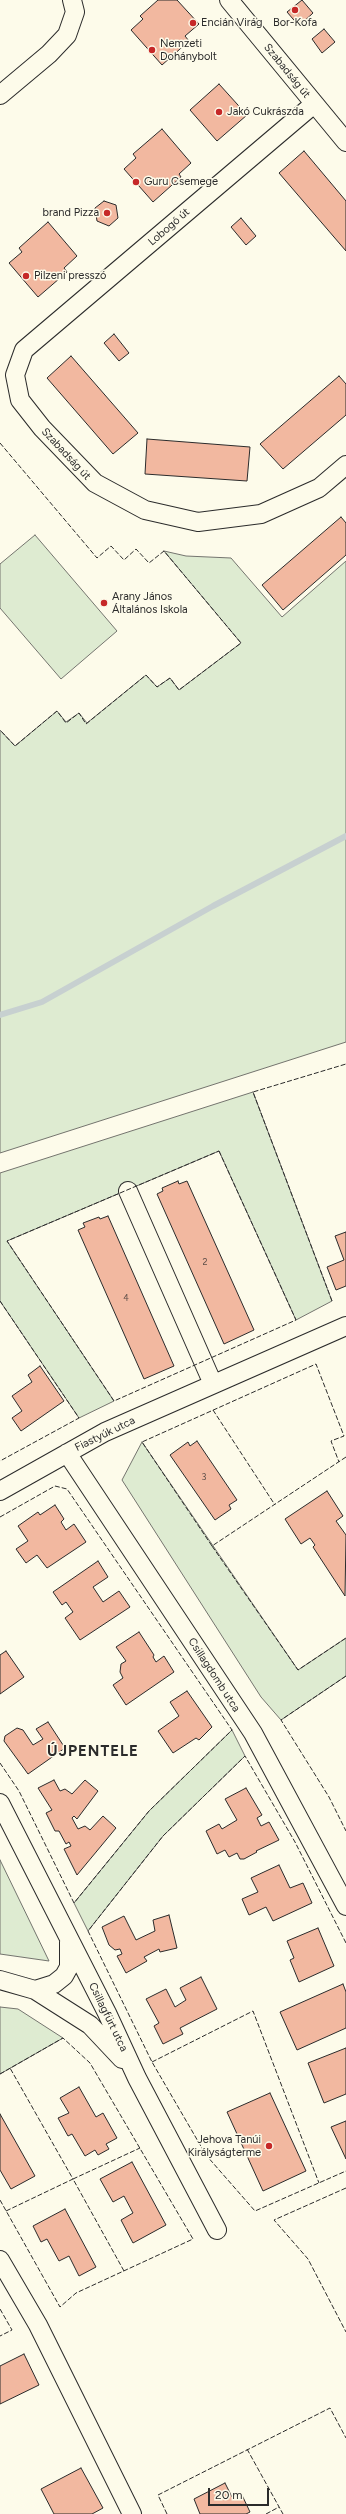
<!DOCTYPE html>
<meta charset="utf-8">
<style>
body{margin:0}
#map{position:relative;width:346px;height:2514px;overflow:hidden;background:#fdfbea;font-family:Figtree,sans-serif}
canvas{display:block}
.scale{position:absolute;left:208px;top:2488px;width:61px;height:18px;box-sizing:border-box;border:2px solid #2b2b2b;border-top:0;padding-left:5px;font-size:12px;line-height:14px;white-space:nowrap;color:#2b2b2b;-webkit-text-stroke:3px #fdfbea;paint-order:stroke}
</style>
<div id="map">
<canvas width="346" height="2514"></canvas>
<div class="scale">20 m</div>
</div>
<script>
const c = document.querySelector('canvas').getContext('2d');
c.lineJoin = 'round';
function fillPath(path, color) {
  c.fillStyle = color;
  c.fill(path, 'evenodd');
}
function toPath(rows) {
  const path = new Path2D();
  for (const r of rows) {
    path.moveTo(r[0], r[1]);
    for (let i = 2; i < r.length; i += 2) path.lineTo(r[i], r[i + 1]);
  }
  return path;
}
function strokePath(path, color, width, dash) {
  c.strokeStyle = color;
  c.lineWidth = width;
  c.lineCap = dash ? 'butt' : 'round';
  c.setLineDash(dash || []);
  c.stroke(path);
}
function drawText(font, color, halo, rows, align = 'center') {
  c.font = font + ' Figtree,sans-serif';
  c.lineWidth = 3;
  c.setLineDash([]);
  c.textBaseline = 'middle';
  c.strokeStyle = halo;
  c.fillStyle = color;
  for (const [text, x, y, turn = 0] of rows) {
    c.save();
    c.translate(x, y);
    c.rotate((+turn || 0) * Math.PI / 180);
    c.textAlign = isNaN(turn) ? turn : align;
    if (halo) c.strokeText(text, 0, 0);
    c.fillText(text, 0, 0);
    c.restore();
  }
}
const green = toPath([
 [35,535,117,631,61,679,0,608,0,564,35,535],
 [164,551,186,556,231,558,282,617,346,561,346,1042,0,1153,0,730,15,746,57,711,66,722,79,713,87,723,146,675,157,687,170,678,179,690,241,643,164,551],
 [253,1092,332,1301,296,1320,219,1151,7,1241,114,1401,79,1418,0,1301,0,1173,253,1092],
 [142,1442,298,1670,346,1638,346,1676,281,1720,261,1697,122,1480,142,1442],
 [232,1730,245,1756,163,1836,88,1931,74,1903,149,1811,232,1730],
 [0,1860,49,1961,0,1954,0,1860],
 [0,2007,18,2009,63,2038,0,2074,0,2007]
]);
fillPath(green, '#deebd1');
strokePath(green, '#74746e', 1);
strokePath(toPath([
 [0,1015,42,1002,213,906,346,836]
]), '#c7d0d0', 6);
const building = toPath([
 [158,0,177,0,199,24,185,36,189,41,162,65,131,30,143,19,140,16,158,0],
 [302,0,313,13,299,26,287,12,302,0],
 [324,29,335,42,322,53,312,39,324,29],
 [219,84,247,115,217,141,190,110,219,84],
 [162,129,191,163,179,174,181,177,153,202,124,169,136,158,133,154,162,129],
 [304,151,346,201,346,251,279,173,304,151],
 [104,201,116,205,118,218,109,226,97,221,95,208,104,201],
 [241,218,256,236,246,245,231,227,241,218],
 [48,222,77,256,64,268,67,272,38,297,9,263,22,252,19,248,48,222],
 [114,334,129,353,119,361,104,343,114,334],
 [71,356,138,433,113,454,47,378,71,356],
 [339,376,346,384,346,415,283,469,260,444,339,376],
 [147,439,250,447,247,481,145,474,147,439],
 [341,517,346,523,346,555,283,610,262,585,341,517],
 [178,1181,179,1184,187,1181,254,1330,224,1344,157,1194,163,1191,162,1188,178,1181],
 [108,1216,174,1366,144,1379,78,1230,85,1227,83,1223,99,1217,100,1219,108,1216],
 [346,1232,346,1286,336,1290,327,1267,344,1260,335,1236,346,1232],
 [40,1366,64,1401,21,1431,12,1418,22,1411,12,1396,32,1382,28,1375,40,1366],
 [197,1441,237,1500,229,1505,231,1509,215,1520,170,1455,188,1442,190,1446,197,1441],
 [327,1491,343,1516,336,1521,346,1535,345,1596,313,1547,315,1545,310,1538,301,1544,285,1519,327,1491],
 [55,1505,64,1519,61,1522,66,1530,74,1524,86,1542,47,1568,37,1555,26,1563,16,1549,28,1541,18,1526,38,1512,40,1515,55,1505],
 [98,1561,108,1577,93,1587,103,1602,119,1591,130,1607,80,1640,65,1618,73,1612,66,1602,62,1605,53,1592,98,1561],
 [139,1632,154,1655,153,1657,156,1662,164,1656,174,1672,126,1705,113,1685,123,1678,120,1672,121,1664,126,1661,116,1647,139,1632],
 [6,1651,24,1677,0,1694,0,1655,6,1651],
 [187,1691,212,1727,199,1740,196,1738,173,1753,158,1731,179,1716,170,1702,187,1691],
 [48,1722,65,1748,28,1774,4,1741,5,1736,17,1728,23,1730,33,1745,43,1739,36,1729,48,1722],
 [54,1780,60,1791,65,1789,72,1794,85,1780,98,1791,77,1819,74,1816,72,1818,78,1829,85,1826,90,1830,103,1816,116,1828,77,1875,64,1849,71,1846,69,1842,66,1844,59,1831,55,1831,46,1813,52,1810,38,1788,54,1780],
 [246,1788,262,1815,257,1818,261,1826,269,1822,279,1840,256,1851,257,1852,244,1859,240,1859,237,1853,229,1857,225,1850,217,1854,206,1831,219,1824,222,1829,237,1820,225,1799,246,1788],
 [279,1865,290,1888,303,1883,312,1903,273,1921,266,1907,249,1915,242,1899,258,1892,251,1878,279,1865],
 [169,1915,177,1948,160,1952,159,1949,144,1957,147,1961,126,1973,117,1956,122,1954,120,1949,115,1950,109,1945,102,1927,124,1916,136,1940,155,1931,153,1920,169,1915],
 [318,1928,334,1966,299,1982,290,1960,294,1958,287,1941,318,1928],
 [201,1977,217,2009,180,2028,183,2034,163,2044,154,2026,159,2023,146,1999,166,1989,175,2007,186,2000,180,1988,201,1977],
 [343,1984,346,1992,346,2028,297,2050,280,2012,343,1984],
 [346,2048,346,2094,324,2103,308,2063,346,2048],
 [79,2087,96,2117,103,2113,117,2138,106,2144,109,2149,98,2155,95,2150,85,2156,72,2134,68,2136,58,2118,69,2113,60,2098,79,2087],
 [270,2093,306,2171,263,2191,227,2112,270,2093],
 [0,2114,35,2176,11,2189,0,2170,0,2114],
 [346,2121,346,2159,331,2127,346,2121],
 [132,2162,166,2225,133,2243,121,2220,133,2213,124,2196,113,2202,100,2179,132,2162],
 [65,2209,96,2267,79,2276,69,2256,59,2261,47,2239,41,2242,33,2226,65,2209],
 [24,2354,39,2385,0,2404,0,2366,24,2354],
 [81,2468,103,2508,92,2514,54,2514,41,2489,81,2468],
 [225,2483,232,2497,241,2493,250,2512,246,2514,200,2514,194,2499,225,2483]
]);
fillPath(building, '#f2b8a0');
strokePath(building, '#2b2b2b', 1);
const street = toPath([
 [229,0,346,142],
 [0,95,49,54,67,35,75,12,72,0],
 [314,104,24,350,15,375,20,400,42,428,95,483,145,510,198,522,261,514,319,488,346,465],
 [128,1191,213,1384],
 [67,1453,253,1733,346,1906],
 [0,1491,105,1432,346,1326],
 [0,1803,107,2013,137,2078,217,2230],
 [0,1980,35,1990,90,2025,122,2059],
 [35,1990,54,1984,64,1976,69,1967,69,1942],
 [0,2260,38,2325,132,2514]
]);
strokePath(street, '#2b2b2b', 20);
strokePath(street, '#fdfbea', 18);
strokePath(toPath([
 [0,443,97,558,111,546,124,560,136,549,149,563,164,551,241,643,179,690,170,678,157,687,146,675,86,724,79,713,66,723,57,711,15,746,0,730],
 [219,1151,296,1320,114,1401,7,1241,219,1151],
 [0,1301,79,1418,0,1461],
 [332,1301,253,1092,346,1064],
 [213,1410,275,1505],
 [346,1457,212,1546,298,1670,346,1638],
 [0,1517,55,1486,67,1489,232,1730,149,1811,74,1903,19,1791,0,1763],
 [212,1546,142,1442,316,1364,344,1436,331,1441,339,1462],
 [346,1676,281,1720,329,1797,346,1831],
 [346,1943,295,1842,245,1756,163,1836,88,1931,152,2062,206,2155,255,2211,346,2171],
 [152,2062,253,2011,319,2183],
 [0,2074,63,2038,90,2063,193,2239,76,2293,60,2307,0,2200],
 [346,2188,274,2220,308,2259,346,2332],
 [6,2211,73,2179,10,2068],
 [124,2271,73,2179,140,2148],
 [0,2309,12,2330,0,2336],
 [247,2449,283,2514],
 [167,2514,158,2495,330,2408,346,2438],
 [266,2514,279,2507]
]), '#2b2b2b', 1, [5, 2]);
for (const [x, y, r, color] of [
 [295,10,4,"#c62828"],
 [193,23,4,"#c62828"],
 [152,50,4,"#c62828"],
 [219,112,4,"#c62828"],
 [136,182,4,"#c62828"],
 [107,213,4,"#c62828"],
 [26,276,4,"#c62828"],
 [104,603,4,"#c62828"],
 [269,2146,4,"#c62828"]
]) {
  const dot = new Path2D();
  dot.arc(x, y, r, 0, 2 * Math.PI);
  c.fillStyle = color;
  c.fill(dot);
  strokePath(dot, '#fdfbea', 1.5);
}
drawText('9px', '#5d4e48', null, [
 ["2",205,1262],
 ["4",126,1298],
 ["3",204,1477]
]);
drawText('11px', '#2b2b2b', '#fdfbea', [
 ["Encián Virág",201,23],
 ["Bor-Kofa",295,23,"center"],
 ["Nemzeti",160,44],
 ["Dohánybolt",160,57],
 ["Jakó Cukrászda",227,112],
 ["Guru Csemege",144,182],
 ["brand Pizza",99,213,"right"],
 ["Pilzeni presszó",34,276],
 ["Arany János",112,597],
 ["Általános Iskola",112,610],
 ["Jehova Tanúi",261,2140,"right"],
 ["Királyságterme",261,2153,"right"]
], 'left');
drawText('11px', '#2b2b2b', '#fdfbea', [
 ["Szabadság út",287,71,51],
 ["Lobogó út",169,227,-41],
 ["Szabadság út",66,454,47],
 ["Fiastyúk utca",105,1434,-26],
 ["Csillagdomb utca",214,1675,57],
 ["Csillagfürt utca",108,2017,64]
]);
c.letterSpacing = '1px';
drawText('bold 15px', '#2b2b2b', '#fdfbea', [
 ["ÚJPENTELE",93,1752]
]);
c.letterSpacing = '0px';
</script>
